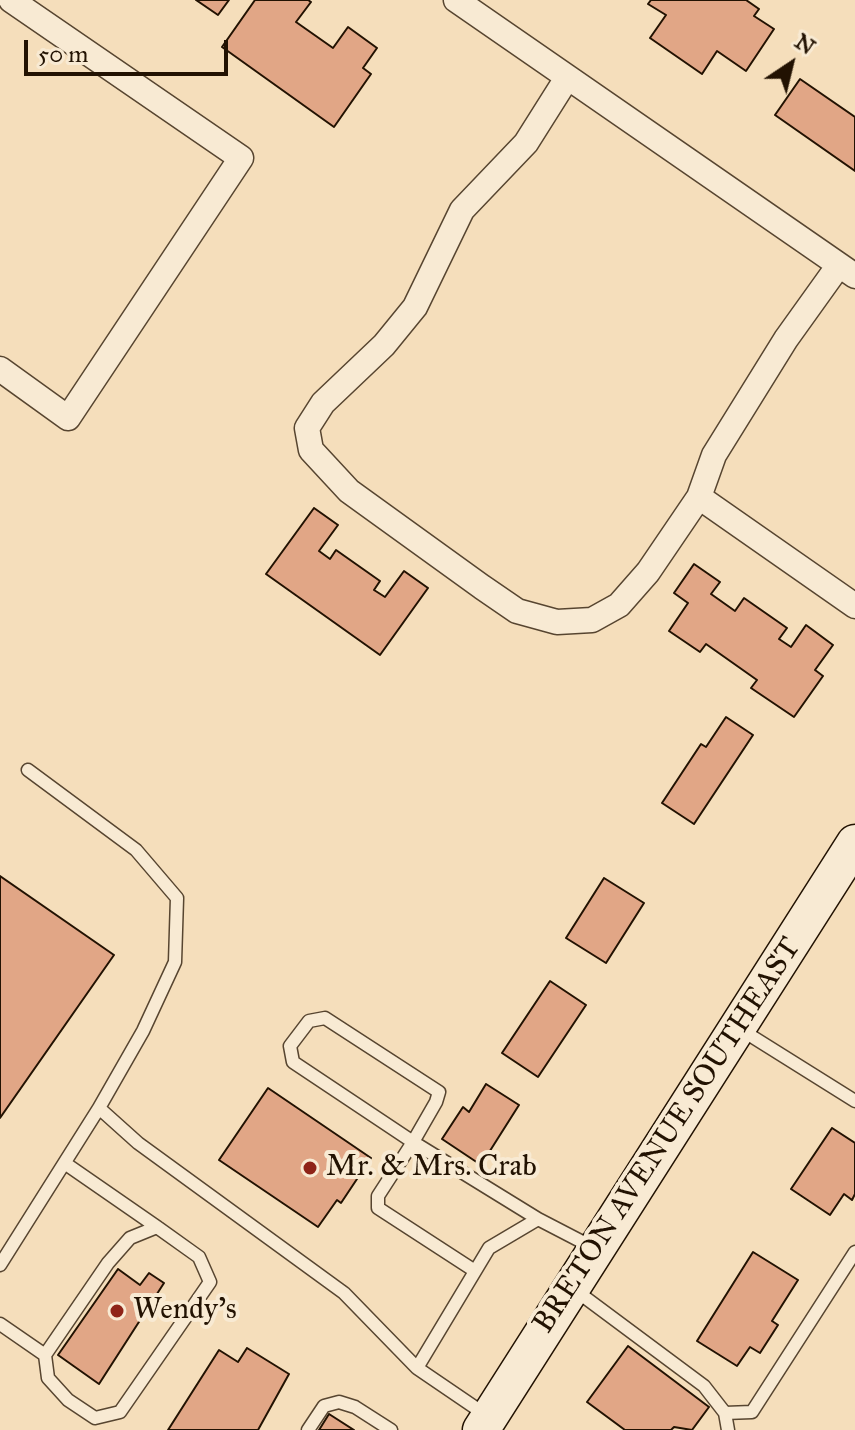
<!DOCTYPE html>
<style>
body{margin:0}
#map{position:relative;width:855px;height:1430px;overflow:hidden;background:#f5debb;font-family:"IM FELL Great Primer",serif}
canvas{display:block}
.north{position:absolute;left:751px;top:24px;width:80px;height:80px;-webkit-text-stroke:6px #f8ead3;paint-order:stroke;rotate:35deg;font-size:22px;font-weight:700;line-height:32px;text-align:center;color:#221202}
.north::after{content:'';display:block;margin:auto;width:28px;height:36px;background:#221202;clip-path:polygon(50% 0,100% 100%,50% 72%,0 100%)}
.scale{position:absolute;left:24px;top:40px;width:204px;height:36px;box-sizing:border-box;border:4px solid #221202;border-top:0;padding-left:10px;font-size:24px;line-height:28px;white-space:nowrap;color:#221202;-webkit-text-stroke:6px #f8ead3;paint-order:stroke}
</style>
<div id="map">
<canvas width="855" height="1430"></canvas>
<div class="north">N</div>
<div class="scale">50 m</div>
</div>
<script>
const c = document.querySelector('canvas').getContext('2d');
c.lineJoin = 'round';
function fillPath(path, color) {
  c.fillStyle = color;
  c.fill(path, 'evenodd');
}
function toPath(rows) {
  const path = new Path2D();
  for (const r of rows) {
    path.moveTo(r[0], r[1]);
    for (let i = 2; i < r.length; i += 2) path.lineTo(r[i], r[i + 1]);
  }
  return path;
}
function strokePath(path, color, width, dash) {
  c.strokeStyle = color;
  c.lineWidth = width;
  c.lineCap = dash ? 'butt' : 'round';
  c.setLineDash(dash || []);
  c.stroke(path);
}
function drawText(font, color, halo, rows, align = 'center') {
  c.font = font + ' "IM FELL Great Primer",serif';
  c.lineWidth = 8;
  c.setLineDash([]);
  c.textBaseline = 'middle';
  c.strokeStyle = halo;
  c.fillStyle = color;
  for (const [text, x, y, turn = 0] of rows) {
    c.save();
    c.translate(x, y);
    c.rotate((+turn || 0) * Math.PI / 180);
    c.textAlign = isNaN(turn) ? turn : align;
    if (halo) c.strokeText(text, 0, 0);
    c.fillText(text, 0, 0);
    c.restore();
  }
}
const building = toPath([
 [196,0,229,0,218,15,196,0],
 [255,0,308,0,311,2,296,22,333,48,348,27,377,48,363,68,371,74,334,127,222,47,255,0],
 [651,0,746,0,759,9,754,16,774,29,746,71,717,51,702,74,650,38,666,15,648,4,651,0],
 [800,79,855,117,855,171,775,115,800,79],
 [314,508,338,525,319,551,330,559,336,550,380,581,374,590,385,597,404,571,428,588,380,655,266,574,314,508],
 [694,564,720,582,711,594,735,611,744,598,787,628,779,639,791,647,806,625,833,645,815,670,823,676,794,717,751,688,757,680,706,644,700,652,669,631,688,603,674,593,694,564],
 [726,717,753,735,694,824,662,803,701,744,706,747,726,717],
 [0,876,114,955,0,1118,0,876],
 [604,878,644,903,606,963,566,938,604,878],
 [550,981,586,1005,538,1077,502,1053,550,981],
 [486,1084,519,1105,481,1165,442,1139,463,1107,469,1112,486,1084],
 [268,1088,371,1158,341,1203,337,1200,318,1227,219,1160,268,1088],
 [832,1128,855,1143,855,1194,852,1200,844,1194,830,1215,791,1189,832,1128],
 [753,1252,798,1280,772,1321,778,1325,760,1353,750,1347,737,1366,697,1341,753,1252],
 [118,1269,140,1285,149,1273,164,1283,99,1384,58,1355,118,1269],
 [628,1346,709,1407,692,1430,674,1427,671,1430,625,1430,587,1402,628,1346],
 [247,1348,289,1374,258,1430,168,1430,219,1350,238,1362,247,1348],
 [329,1414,354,1430,319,1430,329,1414]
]);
fillPath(building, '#e1a686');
strokePath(building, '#221202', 2);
const service = toPath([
 [28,770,136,850,177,898,175,962,143,1031,99,1108,138,1143,344,1293,417,1368],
 [740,1029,855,1101],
 [66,1164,157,1227,199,1257,210,1282,120,1412,95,1418,68,1400,48,1378,45,1355,108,1263,130,1238,157,1227],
 [0,1265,99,1108],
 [475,1271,378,1208,378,1196,413,1142,436,1102,439,1092,325,1018,309,1021,290,1046,293,1062,413,1142,538,1219],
 [575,1290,704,1386,725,1413,728,1430],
 [0,1324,45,1355],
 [725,1413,752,1412,855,1252],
 [486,1415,417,1368,489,1248,538,1219,592,1247],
 [308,1430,324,1406,339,1402,355,1407,391,1430]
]);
const minor = toPath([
 [456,0,855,276],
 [567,78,526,143,462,210,415,307,384,345,323,403,307,428,311,450,349,491,482,587,517,611,557,622,592,620,619,605,648,572,699,497,714,455,786,339,839,265],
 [0,369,68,418,241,158,11,0],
 [699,497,855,606]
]);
const secondary = toPath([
 [481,1430,855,843]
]);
strokePath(service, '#574530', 15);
strokePath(minor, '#574530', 27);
strokePath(secondary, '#221202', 39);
strokePath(service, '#f8ead3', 12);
strokePath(minor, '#f8ead3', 24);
strokePath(secondary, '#f8ead3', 36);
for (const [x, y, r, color] of [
 [310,1168,8,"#8f2418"],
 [117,1311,8,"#8f2418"]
]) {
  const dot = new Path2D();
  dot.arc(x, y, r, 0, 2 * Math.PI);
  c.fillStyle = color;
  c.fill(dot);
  strokePath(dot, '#f8ead3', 3);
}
drawText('30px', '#221202', '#f8ead3', [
 ["BRETON AVENUE SOUTHEAST",668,1136,-57]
]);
drawText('30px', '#221202', '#f8ead3', [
 ["Mr. & Mrs. Crab",326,1168],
 ["Wendy's",133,1311]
], 'left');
</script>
